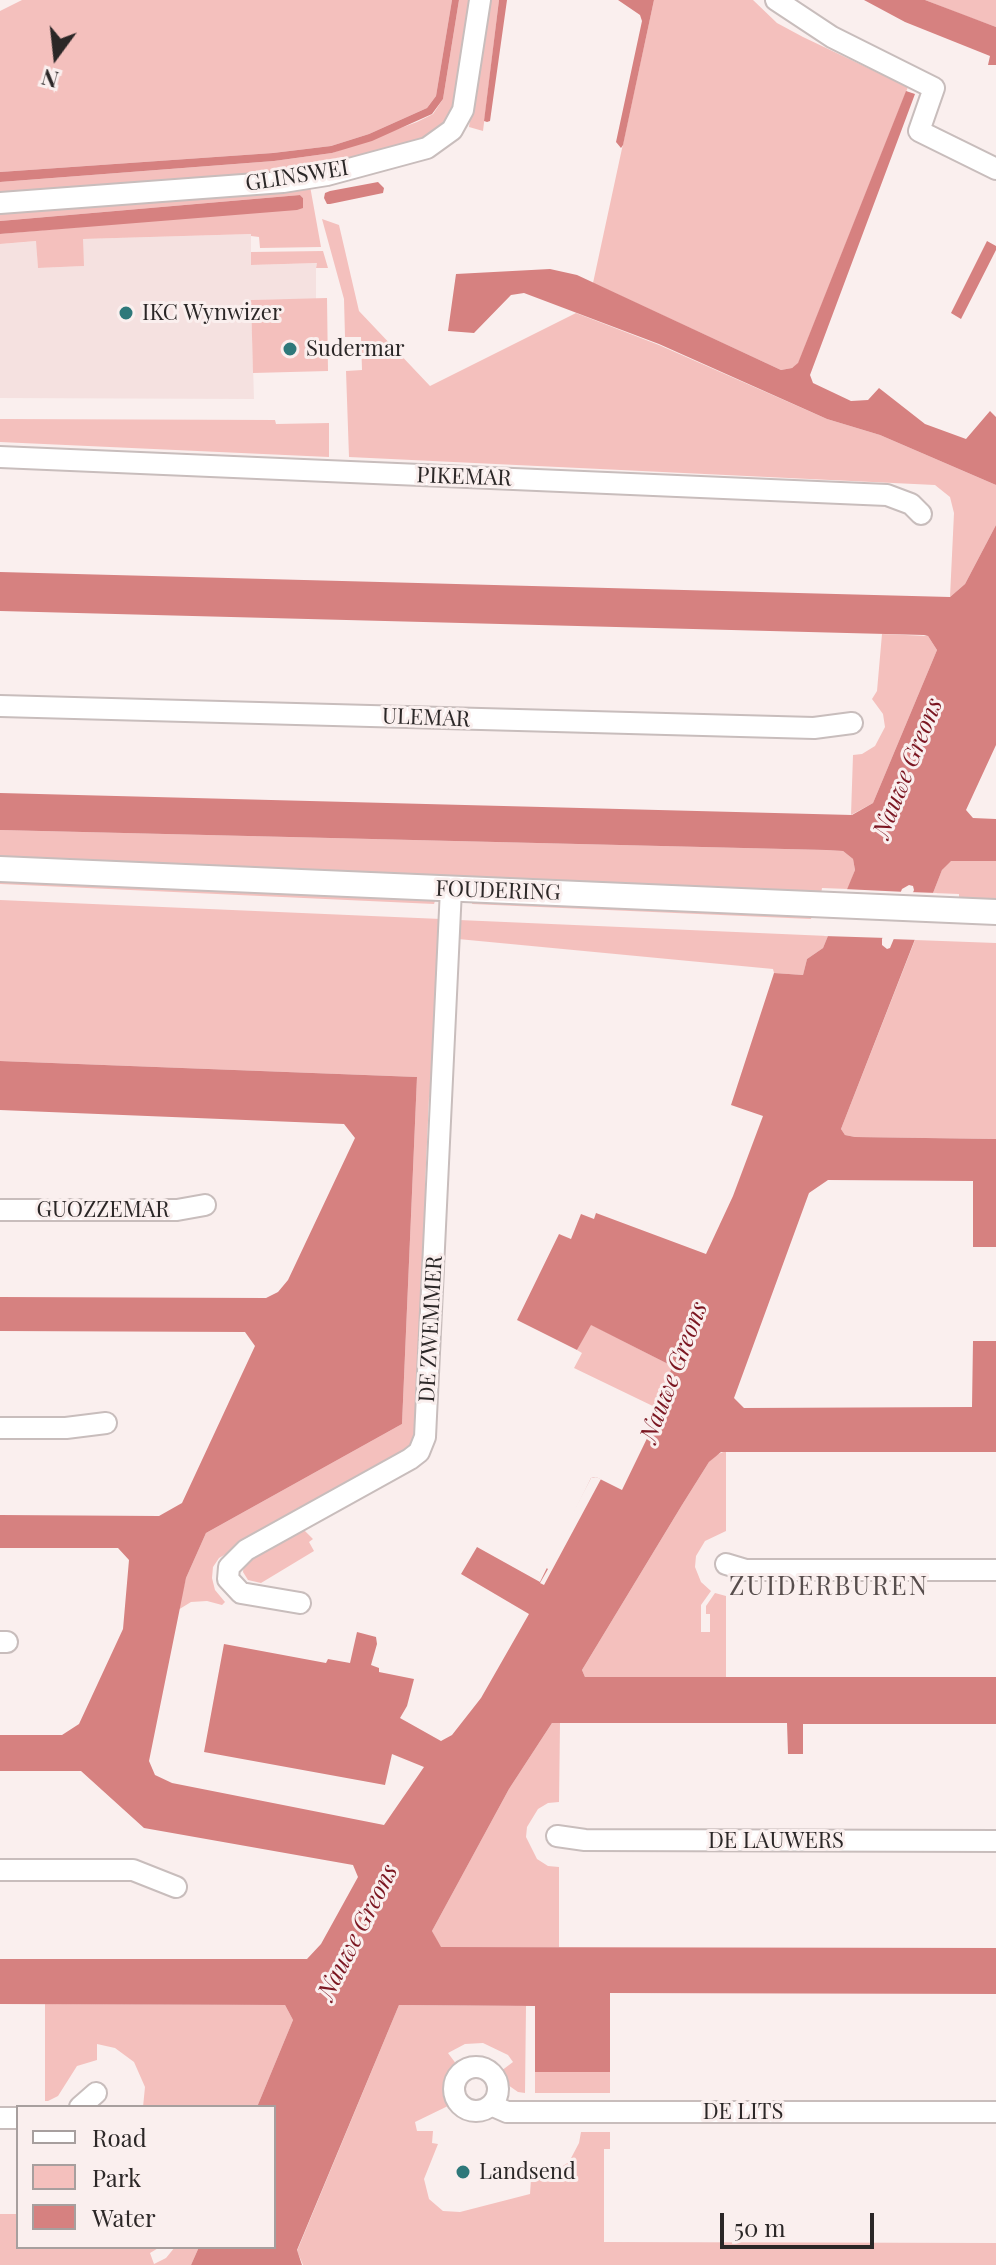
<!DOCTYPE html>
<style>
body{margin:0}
#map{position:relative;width:996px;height:2265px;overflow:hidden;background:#faefee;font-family:"Playfair Display",serif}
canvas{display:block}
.legend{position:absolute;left:16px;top:2105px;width:260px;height:144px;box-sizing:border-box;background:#faefee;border:2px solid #a79f9e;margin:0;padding:10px 14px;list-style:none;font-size:24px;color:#2b2727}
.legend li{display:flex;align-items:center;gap:16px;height:40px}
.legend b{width:40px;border:2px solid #a79f9e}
.north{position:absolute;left:16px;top:16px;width:80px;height:80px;-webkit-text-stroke:6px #faefee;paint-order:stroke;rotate:195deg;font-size:22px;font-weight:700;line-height:32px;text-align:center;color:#2b2727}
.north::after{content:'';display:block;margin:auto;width:28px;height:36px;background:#2b2727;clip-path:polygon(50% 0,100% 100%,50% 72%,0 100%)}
.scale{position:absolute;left:720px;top:2213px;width:154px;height:36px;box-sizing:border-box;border:4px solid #2b2727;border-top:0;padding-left:10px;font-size:24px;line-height:28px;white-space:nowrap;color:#2b2727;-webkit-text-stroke:6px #faefee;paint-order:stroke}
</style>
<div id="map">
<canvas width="996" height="2265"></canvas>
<ul class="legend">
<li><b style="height:10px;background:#fff"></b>Road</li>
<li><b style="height:22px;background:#f4c0bd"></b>Park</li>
<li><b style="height:22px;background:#d68180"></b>Water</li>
</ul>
<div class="north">N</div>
<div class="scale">50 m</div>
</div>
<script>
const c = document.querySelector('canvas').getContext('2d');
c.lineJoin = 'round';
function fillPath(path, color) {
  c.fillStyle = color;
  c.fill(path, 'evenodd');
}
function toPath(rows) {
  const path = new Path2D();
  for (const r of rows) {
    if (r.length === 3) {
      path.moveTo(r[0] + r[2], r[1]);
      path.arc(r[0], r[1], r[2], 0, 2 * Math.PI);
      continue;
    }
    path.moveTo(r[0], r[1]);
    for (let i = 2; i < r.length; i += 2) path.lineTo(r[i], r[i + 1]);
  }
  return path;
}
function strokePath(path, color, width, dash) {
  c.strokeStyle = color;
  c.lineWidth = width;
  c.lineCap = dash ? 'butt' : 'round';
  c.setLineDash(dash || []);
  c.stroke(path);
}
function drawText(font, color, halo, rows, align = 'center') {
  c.font = font + ' "Playfair Display",serif';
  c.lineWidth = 6;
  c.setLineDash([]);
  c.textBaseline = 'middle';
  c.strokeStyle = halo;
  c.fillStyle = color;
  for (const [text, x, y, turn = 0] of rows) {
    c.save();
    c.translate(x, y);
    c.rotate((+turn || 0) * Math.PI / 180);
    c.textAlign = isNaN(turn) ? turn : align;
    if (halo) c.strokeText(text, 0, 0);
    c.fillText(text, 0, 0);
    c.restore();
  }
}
fillPath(toPath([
 [251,234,251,265,318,263,316,266,316,299,251,300,254,399,0,398,0,244,37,241,38,268,83,266,83,239]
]), '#f5e1e0');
fillPath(toPath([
 [22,0,452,0,436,96,427,108,369,134,331,146,273,153,0,172,0,11],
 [459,0,474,0,459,95,449,120,422,140,310,172,0,197,0,182,274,161,332,153,417,122,433,114,443,99],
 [485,0,499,0,483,131,469,127],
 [654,0,753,0,777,23,803,37,908,87,798,364,792,368,781,370,593,283],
 [925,0,996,0,996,27,966,16],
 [310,186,321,247,260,248,259,237,251,236,251,234,83,239,84,266,38,268,36,241,0,244,0,234,303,207,303,198,300,195,0,221,0,210],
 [322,219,339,225,359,311,430,386,576,313,659,345,827,419,880,435,996,485,996,525,965,584,950,597,954,513,950,497,935,485,349,457,346,371,362,370,361,337,345,337,344,299],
 [323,251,328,268,316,268,317,263,251,265,251,252],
 [327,298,328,371,253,373,251,300],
 [0,419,275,420,276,424,329,423,329,457,0,442],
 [882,634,928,636,937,650,873,803,851,815,853,755,862,754,875,746,885,727,883,714,872,699,877,691],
 [0,830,826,850,843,851,853,859,855,870,848,889,822,888,821,894,0,859],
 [972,859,996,861,996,902,959,900,959,894,933,893,942,870,950,861],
 [0,880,434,900,435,901,434,904,0,884],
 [0,900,441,919,433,1093,429,1098,425,1187,429,1197,419,1427,409,1450,219,1558,213,1567,212,1578,215,1590,225,1602,222,1605,207,1601,191,1602,178,1610,186,1578,206,1533,402,1424,417,1077,0,1061],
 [473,900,812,916,811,919,472,904],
 [459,920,828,936,823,948,807,959,803,975,774,973,773,969,458,939],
 [915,940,996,943,996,1139,855,1137,845,1135,841,1129],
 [590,1324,672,1366,659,1409,574,1368,582,1353,577,1350],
 [726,1451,726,1531,705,1541,696,1556,695,1567,701,1582,711,1591,701,1605,701,1632,710,1632,710,1614,706,1614,706,1606,715,1593,726,1596,726,1677,585,1677,582,1670,682,1505,709,1462,716,1455],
 [302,1528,313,1539,309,1542,314,1551,261,1583,248,1580,243,1572,244,1563],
 [552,1723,560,1723,559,1802,548,1803,538,1809,527,1827,526,1837,537,1859,548,1866,559,1867,559,1947,440,1947,432,1931,509,1789],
 [45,2004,285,2005,293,2020,257,2107,143,2107,145,2087,134,2062,115,2048,97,2044,97,2060,77,2066,58,2096,48,2101,45,2101],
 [399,2005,526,2006,525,2093,518,2092,508,2085,501,2071,513,2062,508,2055,483,2043,465,2044,448,2053,457,2065,446,2083,450,2105,415,2122,417,2131,433,2131,432,2143,438,2144,424,2179,429,2199,443,2211,460,2212,530,2194,531,2179,549,2175,569,2162,579,2143,581,2132,610,2132,610,2149,604,2149,604,2242,996,2243,996,2265,303,2265,297,2251],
 [535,2072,610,2072,610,2093,535,2093],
 [0,2214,18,2214,18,2247,160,2247,150,2253,154,2264,166,2258,175,2247,199,2247,191,2265,0,2265]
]), '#f4c0bd');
fillPath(toPath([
 [452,0,459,0,443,99,432,114,372,141,332,153,274,161,0,182,0,172,273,153,331,146,369,134,427,108,436,96],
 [499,0,507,0,490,121,487,122,484,121],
 [618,0,654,0,623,145,621,148,616,142,642,21,640,15],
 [864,0,925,0,996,27,996,65,988,65,990,56,905,22],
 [906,91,915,94,810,375,813,383,851,401,868,400,879,388,925,424,966,439,990,411,996,417,996,485,880,435,827,419,659,344,524,293,511,295,474,333,448,331,456,274,550,269,577,275,781,370,792,368,798,363],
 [378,182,384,188,383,193,330,204,327,204,324,198,325,193,330,191],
 [300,195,303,198,303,208,297,210,0,234,0,221],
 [987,241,996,246,996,250,961,319,951,313],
 [996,525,996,745,966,810,973,818,996,819,996,861,951,861,942,870,841,1129,845,1135,855,1137,996,1139,996,1247,973,1247,973,1181,828,1180,809,1193,734,1398,744,1408,972,1407,973,1341,996,1341,996,1452,721,1452,709,1462,682,1505,582,1670,585,1677,996,1677,996,1724,803,1724,803,1754,788,1754,787,1723,552,1723,509,1789,432,1931,441,1947,996,1948,996,1994,610,1993,610,2072,535,2072,535,2006,399,2005,297,2250,302,2265,191,2265,199,2247,274,2247,274,2107,257,2107,293,2020,285,2005,0,2004,0,1959,307,1959,321,1944,358,1877,353,1865,144,1828,81,1771,0,1771,0,1735,62,1735,79,1724,123,1629,129,1560,118,1548,0,1548,0,1515,159,1516,182,1503,255,1346,245,1332,0,1331,0,1297,266,1298,278,1292,288,1280,355,1138,344,1124,0,1110,0,1061,417,1077,402,1424,206,1533,186,1578,149,1761,155,1775,172,1783,384,1825,424,1767,392,1754,385,1785,204,1752,224,1644,326,1663,328,1659,350,1663,357,1632,376,1637,377,1644,371,1665,379,1668,379,1672,414,1679,407,1706,400,1718,441,1741,452,1735,481,1698,529,1614,461,1574,477,1547,540,1582,591,1478,596,1477,622,1490,653,1426,672,1366,591,1325,577,1350,517,1320,559,1234,571,1239,581,1214,594,1219,596,1213,706,1254,733,1196,763,1116,731,1105,774,973,803,975,807,959,823,948,855,870,853,859,843,851,826,850,0,830,0,793,852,815,873,803,937,650,928,636,924,635,0,611,0,572,950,597,965,584],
 [909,885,913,886,914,890,890,948,887,949,882,945,882,939,902,889]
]), '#d68180');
fillPath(toPath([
 [844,889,906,892,887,938,824,936],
 [909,892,937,893,919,940,890,939],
 [596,1477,601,1479,544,1585,540,1583,548,1569,545,1567,591,1478]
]), '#faefee');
const minor = toPath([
 [776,0,832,37,934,88,919,131,996,169],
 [0,203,283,182,327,175,427,148,452,130,463,110,480,0],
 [0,457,887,495,911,504,921,514],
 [0,706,814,728,852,723],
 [0,1210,177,1210,205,1205],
 [0,1428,66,1428,106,1423],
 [726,1564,746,1570,996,1570],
 [300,1603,241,1593,228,1579,229,1567,246,1550,410,1459,419,1452,425,1437,451,889],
 [0,1642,7,1642],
 [557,1836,585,1840,996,1841],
 [0,1870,133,1870,176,1887],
 [476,2089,22],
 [491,2105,507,2112,996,2112],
 [80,2107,96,2093],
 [0,2118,18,2118]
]);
const tertiary = toPath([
 [0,869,996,912]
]);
strokePath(minor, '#c8bdbc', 24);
strokePath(tertiary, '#c8bdbc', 28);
strokePath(minor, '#fff', 20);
strokePath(tertiary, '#fff', 24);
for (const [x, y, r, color] of [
 [126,313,8,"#2e787a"],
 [290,349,8,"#2e787a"],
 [463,2172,8,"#2e787a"]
]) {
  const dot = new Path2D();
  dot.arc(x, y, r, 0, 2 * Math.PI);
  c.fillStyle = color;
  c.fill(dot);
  strokePath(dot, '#faefee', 3);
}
drawText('22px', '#2b2727', '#faefee', [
 ["GLINSWEI",297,176,-9],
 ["PIKEMAR",464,477,2],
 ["ULEMAR",426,718,2],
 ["FOUDERING",498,891,2],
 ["GUOZZEMAR",103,1210],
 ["DE ZWEMMER",431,1329,-87],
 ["DE LAUWERS",776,1841],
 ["DE LITS",743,2112]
]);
drawText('22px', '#2b2727', '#faefee', [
 ["IKC Wynwizer",142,313],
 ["Sudermar",306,349],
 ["Landsend",479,2172]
], 'left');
drawText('italic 24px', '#7b1621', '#faefee', [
 ["Nauwe Greons",908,768,-68],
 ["Nauwe Greons",674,1372,-69],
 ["Nauwe Greons",358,1932,-63]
]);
c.letterSpacing = '2px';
drawText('26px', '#564d4c', '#faefee', [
 ["ZUIDERBUREN",829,1587]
]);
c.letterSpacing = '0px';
</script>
